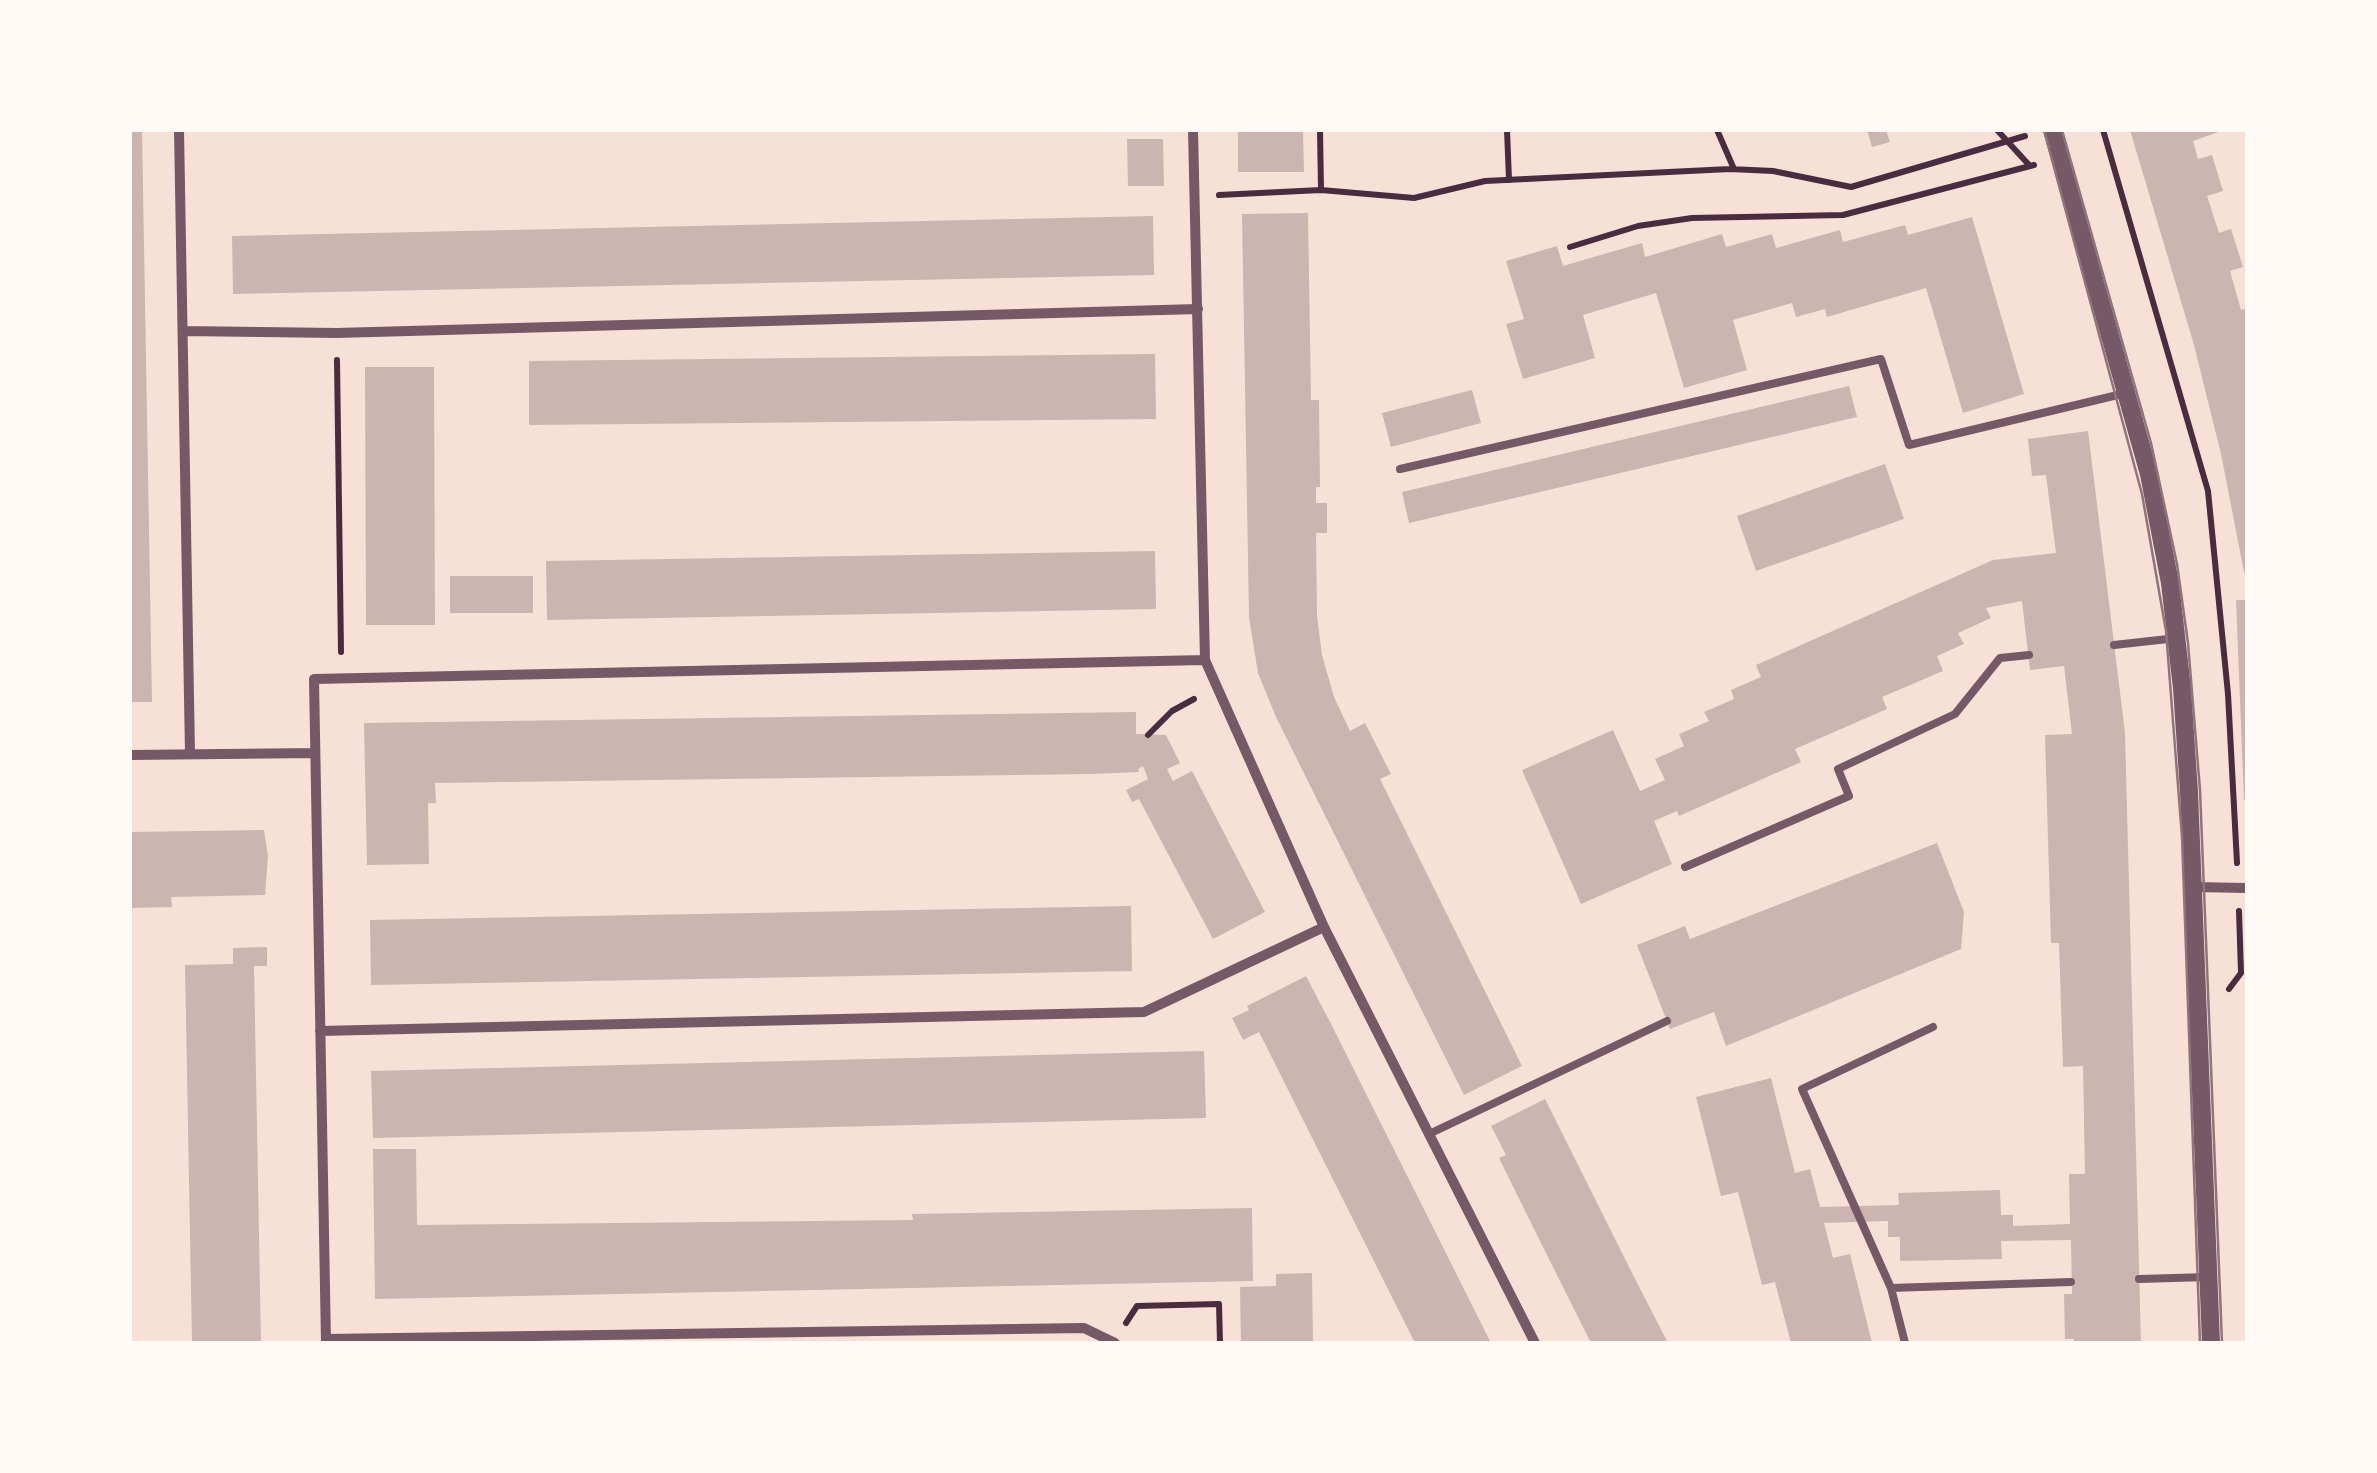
<!DOCTYPE html>
<style>
body{margin:0}
#map{position:relative;width:2377px;height:1473px;overflow:hidden;background:#f7e1d7;font-family:"Source Serif 4",serif}
canvas{display:block}
.frame{position:absolute;inset:0;border:132px solid #fffaf5;pointer-events:none}
</style>
<div id="map">
<canvas width="2377" height="1473"></canvas>
<div class="frame"></div>
</div>
<script>
const c = document.querySelector('canvas').getContext('2d');
c.lineJoin = 'round';
function fillPath(path, color) {
  c.fillStyle = color;
  c.fill(path, 'evenodd');
}
function toPath(rows) {
  const path = new Path2D();
  for (const r of rows) {
    path.moveTo(r[0], r[1]);
    for (let i = 2; i < r.length; i += 2) path.lineTo(r[i], r[i + 1]);
  }
  return path;
}
function strokePath(path, color, width, dash) {
  c.strokeStyle = color;
  c.lineWidth = width;
  c.lineCap = dash ? 'butt' : 'round';
  c.setLineDash(dash || []);
  c.stroke(path);
}
fillPath(toPath([
 [130,130,142,130,152,702,130,702],
 [1238,130,1303,130,1304,172,1238,172],
 [1867,130,1886,130,1890,142,1872,147],
 [2130,130,2224,130,2193,141,2198,159,2212,155,2223,191,2207,196,2219,233,2231,229,2243,267,2230,271,2241,310,2247,308,2247,573,2244,572,2221,454,2194,345],
 [1127,139,1163,139,1164,186,1128,186],
 [1308,213,1311,400,1319,400,1320,487,1316,487,1316,503,1327,503,1327,533,1316,533,1317,616,1322,655,1334,697,1350,731,1365,723,1391,774,1380,779,1522,1066,1464,1095,1276,717,1258,673,1249,617,1242,214],
 [1153,216,1154,275,233,294,232,236],
 [1972,217,2024,394,1963,413,1926,288,1827,317,1825,309,1796,317,1792,303,1733,320,1747,370,1684,388,1656,293,1583,315,1595,358,1523,379,1506,324,1524,319,1506,261,1557,246,1563,266,1642,243,1645,257,1722,234,1726,247,1772,234,1776,248,1840,230,1843,242,1905,225,1908,235],
 [1155,354,1156,419,529,425,529,361],
 [365,367,434,367,435,625,366,625],
 [1849,386,1857,417,1409,523,1402,492],
 [1472,390,1481,423,1391,447,1382,413],
 [2088,431,2125,733,2141,1343,2074,1343,2074,1339,2065,1339,2064,1294,2072,1294,2071,1240,2001,1241,2002,1259,1900,1261,1900,1237,1888,1237,1888,1221,1824,1223,1833,1258,1850,1254,1872,1343,1791,1343,1775,1282,1762,1285,1738,1192,1721,1196,1696,1097,1771,1078,1795,1173,1810,1169,1820,1207,1899,1205,1898,1193,2000,1190,2001,1215,2013,1215,2013,1226,2070,1224,2069,1174,2085,1174,2083,1066,2063,1067,2059,943,2051,943,2045,735,2072,734,2064,666,2030,670,2022,601,1986,608,1991,618,1958,633,1964,644,1937,656,1943,671,1882,697,1887,709,1795,749,1801,762,1679,816,1677,811,1654,821,1672,864,1581,904,1522,770,1613,730,1640,791,1665,780,1655,759,1684,746,1679,734,1709,721,1704,712,1734,699,1731,690,1761,677,1756,665,1993,560,2056,553,2046,475,2032,476,2028,439],
 [1885,464,1904,519,1756,571,1737,516],
 [1155,551,1156,609,547,620,546,561],
 [450,576,533,576,533,613,450,613],
 [2236,600,2247,600,2247,800,2244,800],
 [1136,712,1136,734,1166,735,1180,763,1167,769,1173,781,1192,771,1265,912,1213,939,1139,799,1132,802,1126,790,1148,779,1143,766,1138,769,1139,772,1090,774,435,783,436,803,428,803,429,864,367,865,364,723],
 [264,830,268,856,265,895,171,897,172,907,130,908,130,832],
 [1937,843,1964,912,1961,949,1726,1046,1714,1012,1670,1029,1637,945,1685,926,1690,939],
 [1131,906,1132,971,371,985,370,920],
 [267,947,267,966,254,966,261,1343,192,1343,185,965,233,964,233,948],
 [1306,976,1329,1020,1491,1343,1415,1343,1259,1032,1243,1040,1232,1018,1249,1010,1247,1006],
 [1204,1051,1206,1118,373,1138,371,1071],
 [1545,1099,1634,1277,1668,1343,1591,1343,1536,1233,1499,1158,1506,1155,1491,1126],
 [373,1149,416,1149,417,1225,913,1220,912,1214,1252,1208,1253,1281,375,1299],
 [1312,1273,1313,1343,1241,1343,1240,1287,1276,1286,1276,1274]
]), '#ccb4b1');
strokePath(toPath([
 [1320,130,1321,190],
 [1507,130,1509,180],
 [1717,130,1734,169],
 [1997,130,2030,166],
 [2103,130,2208,491,2228,694,2237,863],
 [1219,195,1321,190,1414,198,1485,181,1730,169,1773,171,1851,187,2025,136],
 [1570,247,1638,226,1692,218,1843,215,2034,165],
 [337,360,341,652],
 [1148,735,1172,711,1194,699],
 [2229,989,2241,973,2239,911],
 [1126,1323,1137,1306,1219,1304,1220,1343]
]), '#4a2c40', 6);
strokePath(toPath([
 [1400,469,1881,359,1909,445,2126,393],
 [2114,645,2177,638],
 [1685,867,1849,796,1838,769,1955,714,2000,658,2029,655],
 [1429,1134,1667,1021],
 [2139,1279,2208,1277],
 [1891,1288,1802,1089,1933,1027],
 [1905,1343,1891,1288,2071,1282]
]), '#755966', 8);
strokePath(toPath([
 [179,130,190,754],
 [1193,130,1205,660,1324,927,1535,1343],
 [183,331,337,333,1198,309],
 [130,755,315,753],
 [2193,887,2247,888],
 [320,1031,1144,1012,1324,927],
 [326,1339,1084,1328,1115,1343],
 [326,1343,314,679,1205,660]
]), '#755966', 10);
strokePath(toPath([
 [2052,130,2149,474,2170,583,2182,688,2189,792,2211,1343]
]), '#755966', 18);
strokePath(toPath([
 [2044,130,2142,494,2166,631,2182,837,2200,1343],
 [2062,130,2151,443,2177,564,2188,643,2200,790,2222,1343]
]), '#8f747c', 2.5);
</script>
